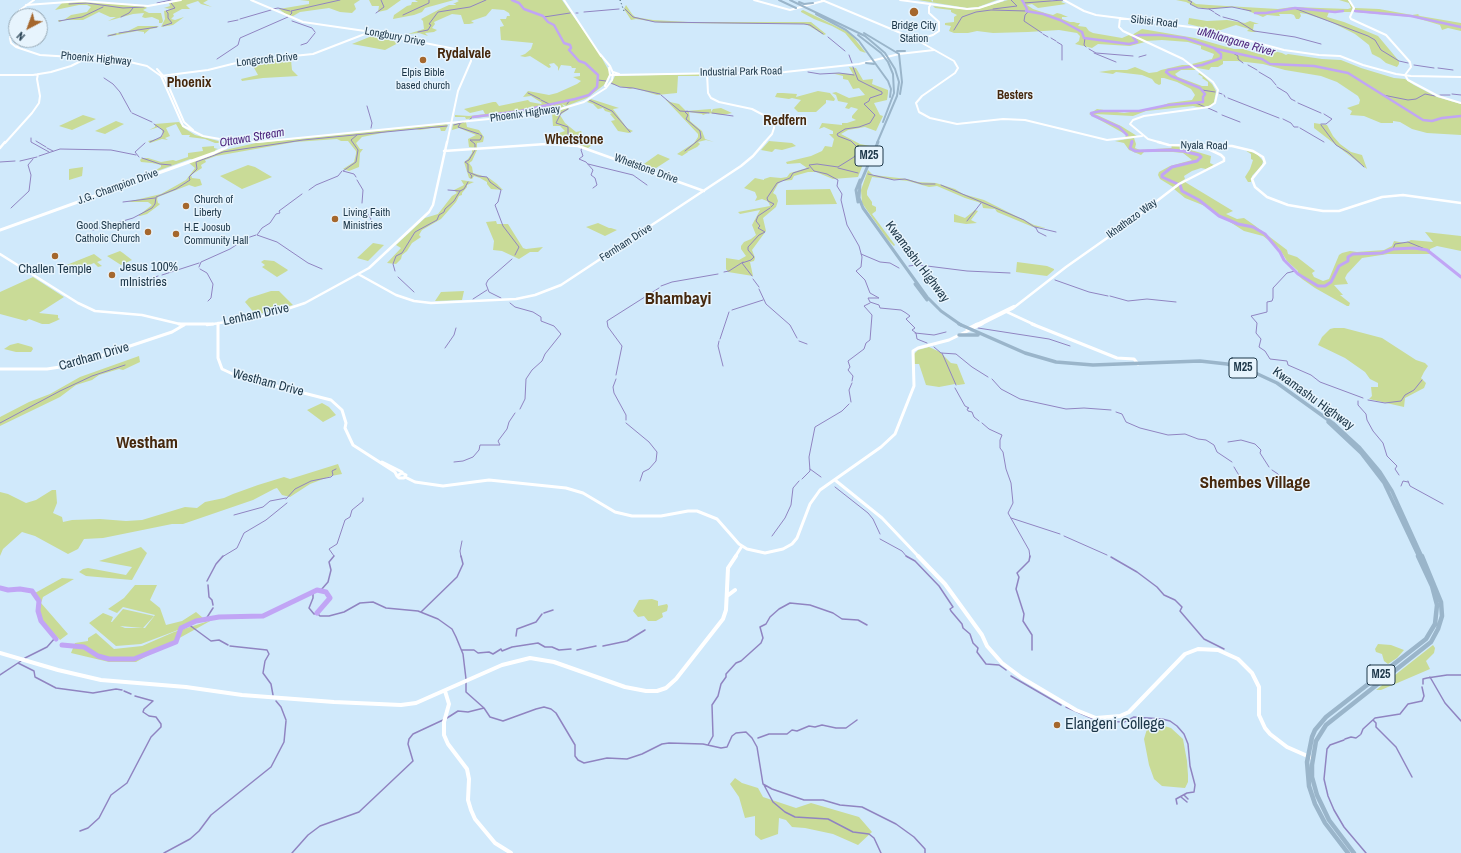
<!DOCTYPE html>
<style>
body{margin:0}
#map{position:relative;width:1461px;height:853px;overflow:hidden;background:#d0e9fb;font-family:"Archivo Narrow",sans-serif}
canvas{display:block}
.north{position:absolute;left:8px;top:8px;width:40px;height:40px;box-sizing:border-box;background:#e7f4fd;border:1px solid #96a8b5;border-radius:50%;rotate:221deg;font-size:11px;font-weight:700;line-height:16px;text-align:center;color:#1d3749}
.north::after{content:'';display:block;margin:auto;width:14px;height:18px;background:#a5672d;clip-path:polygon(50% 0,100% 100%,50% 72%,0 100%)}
</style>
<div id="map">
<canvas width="1461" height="853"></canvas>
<div class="north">N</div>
</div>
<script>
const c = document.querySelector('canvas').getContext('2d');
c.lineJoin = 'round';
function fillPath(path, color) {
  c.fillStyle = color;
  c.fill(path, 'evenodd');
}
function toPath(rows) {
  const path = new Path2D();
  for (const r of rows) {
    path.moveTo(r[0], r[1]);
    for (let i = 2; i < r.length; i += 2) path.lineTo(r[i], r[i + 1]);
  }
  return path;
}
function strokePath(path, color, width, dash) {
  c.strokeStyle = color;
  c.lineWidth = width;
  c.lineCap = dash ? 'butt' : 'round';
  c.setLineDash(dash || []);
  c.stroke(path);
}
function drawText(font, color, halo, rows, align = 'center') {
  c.font = font + ' "Archivo Narrow",sans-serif';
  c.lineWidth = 3;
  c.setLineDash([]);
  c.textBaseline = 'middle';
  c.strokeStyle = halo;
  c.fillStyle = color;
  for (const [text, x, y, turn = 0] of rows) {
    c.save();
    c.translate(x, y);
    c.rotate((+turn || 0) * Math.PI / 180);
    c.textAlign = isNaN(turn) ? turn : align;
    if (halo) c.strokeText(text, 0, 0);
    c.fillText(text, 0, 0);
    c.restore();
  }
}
fillPath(toPath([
 [182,0,208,0,203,3,212,7,201,4,198,1,186,5,190,9,182,9,173,14,174,16,171,19,175,20,184,17,173,25,161,27,165,19,164,11,172,9,164,8,170,6,169,3],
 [300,0,360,0,354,4,356,9,352,13,340,12,329,8,300,12,293,16,287,15,279,9,309,4,309,1],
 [369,0,401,0,387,10,378,12,379,6,372,6],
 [415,0,454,0,425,8,422,12,414,15,393,19,394,15,407,6,411,5,412,2,418,2],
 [457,0,562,0,599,53,609,71,609,76,604,85,587,98,566,106,562,104,564,107,554,109,466,119,465,117,455,117,455,115,469,116,485,114,483,110,470,113,464,109,493,102,496,102,499,106,528,100,530,102,541,104,542,103,531,96,523,97,528,91,549,95,557,93,577,84,581,81,573,77,580,76,580,73,574,73,576,68,572,68,571,66,561,65,558,71,558,67,554,63,549,64,551,67,549,68,530,56,525,57,520,56,525,54,531,49,533,43,501,40,500,27,504,26,500,19,506,19,507,16,510,16,509,13,504,10,492,9,486,16,471,21,474,23,469,24,464,24,461,15,452,14,434,22,435,24,432,28,437,30,434,32,425,33,428,36,419,33,408,34,424,29,423,21,421,19,438,10,449,5,455,5,456,4,453,4,459,1],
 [918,0,931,0,933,2,933,0,997,0,978,7,967,8],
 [1008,0,1050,0,1052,1,1062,0,1063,1,1061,2,1066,4,1038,8,1032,4,1027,5,1033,9,1045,13,1053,15,1057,13,1061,14,1068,17,1062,17,1062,19,1070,22,1077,22,1074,23,1080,23,1078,26,1086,27,1089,31,1093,33,1122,38,1129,35,1145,42,1130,46,1098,44,1092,48,1075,44,1079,41,1080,36,1077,33,1059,30,1028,32,993,33,977,31,968,33,954,33,949,31,951,26,945,25,945,23,954,22,954,17,957,15,951,12,951,10,935,8,933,6,970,10,981,8],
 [1176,0,1190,0,1196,4,1209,5,1278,9,1293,7,1348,9,1351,8,1349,3,1339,0,1348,0,1353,7,1351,12,1329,12,1327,17,1344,22,1378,36,1399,61,1399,64,1397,67,1386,63,1380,58,1372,54,1369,45,1355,34,1331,22,1307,14,1300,13,1301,16,1299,19,1296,19,1294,15,1291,14,1279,14,1280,16,1278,16,1267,15,1263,17,1241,8,1229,7,1209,9,1196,7,1186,2],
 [77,1,144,6,147,8,143,10,149,13,161,13,163,21,162,23,159,23,159,20,152,17,145,18,142,17,144,13,133,14,108,21,116,17,110,17,99,12,83,20,66,20,59,22,58,20,64,20,71,15,87,12,90,8,91,7,87,5,79,5,55,10,62,3],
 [626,5,632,14,635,17,653,20,688,22,811,22,826,34,824,35,806,24,663,23,636,19,631,20,624,9],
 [1355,8,1379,9,1412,15,1419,14,1418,15,1420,16,1461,23,1461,31,1448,28,1442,30,1440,25,1413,17,1354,12],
 [803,10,850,33,866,53,860,51,845,33,832,26,814,19,801,12,801,11],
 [1189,18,1207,21,1227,20,1245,23,1250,21,1259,24,1254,24,1253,30,1258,32,1252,32,1247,31,1249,29,1236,25,1218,31,1188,24],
 [138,26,159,26,156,28,150,29,144,34,144,32,137,31,112,36,107,35,128,31],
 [1142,29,1195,38,1234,49,1243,49,1259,54,1268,55,1273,53,1267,50,1269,50,1282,53,1286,55,1288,54,1322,59,1341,60,1361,68,1394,78,1405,79,1414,85,1437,97,1461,104,1461,135,1427,133,1412,129,1400,122,1393,121,1393,123,1381,123,1364,116,1350,115,1352,111,1347,108,1359,104,1360,100,1358,96,1337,82,1321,76,1285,70,1263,64,1237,61,1223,61,1223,64,1218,67,1211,67,1209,70,1197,68,1192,64,1212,59,1214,54,1201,49,1201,46,1188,42,1162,40,1145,41,1132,35],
 [372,36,400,42,385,50,352,44],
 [278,59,278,62,291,60,292,70,298,76,263,78,242,81,241,79,258,75,253,66,264,64,266,60],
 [1182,65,1190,65,1197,70,1181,70,1175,74,1178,77,1202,86,1208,86,1208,82,1202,78,1203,77,1198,74,1200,73,1212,84,1216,91,1214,102,1211,105,1201,108,1193,106,1146,111,1133,116,1095,114,1121,126,1137,136,1124,138,1126,136,1125,134,1089,114,1097,109,1124,113,1155,108,1169,103,1192,100,1195,95,1191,89,1177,82,1164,78,1161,78,1161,84,1159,85,1155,83,1152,79,1142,75,1116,72,1113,74,1099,72,1112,70,1127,70,1135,67,1149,73,1157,72,1161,70],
 [849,67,856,68,863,80,873,79,872,84,888,90,888,93,887,100,874,103,880,115,883,116,876,131,865,127,848,130,841,134,860,144,870,146,858,177,833,179,816,172,808,172,794,176,792,180,782,181,778,184,773,193,776,195,778,201,776,207,763,218,766,231,752,250,755,258,754,261,750,262,753,276,728,272,726,269,726,258,739,260,746,256,741,249,741,246,744,242,751,239,756,235,752,225,760,210,740,214,738,212,770,206,769,203,767,201,762,199,755,201,757,197,755,192,744,188,755,178,764,180,764,179,770,177,781,178,787,177,790,173,807,168,800,163,787,164,786,162,811,156,822,151,825,146,832,147,834,139,829,134,833,134,833,131,824,127,819,129,822,123,842,125,842,123,847,123,856,120,852,118,852,116,858,109,851,107,849,109,845,108,848,103,838,101,836,95,832,93,836,92,849,98,865,95,859,88,853,89,848,80,843,79,843,76,831,73,853,74],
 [702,74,705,76,678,76,677,93,657,95,634,88,630,89,611,84,615,76],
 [818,91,830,93,835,99,834,101,826,100,826,103,816,112,798,112,794,108,801,100,792,98,789,99,775,97,777,93,783,93,797,94,796,97],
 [591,99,619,108,613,109,627,128,633,131,629,133,618,131,611,121,615,120,610,114,612,113,605,111,603,108,598,109,593,104,587,102],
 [665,99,670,102,679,104,686,111,711,109,711,112,713,109,721,108,732,113,723,115,708,113,703,115,702,114,689,112,690,121,702,131,705,139,714,142,706,140,698,142,700,144,697,147,687,152,688,152,682,156,677,154,694,143,698,137,698,134],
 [568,108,569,109,560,115,565,123,576,132,581,131,587,141,594,140,596,142,588,148,579,145,578,139,569,136,561,136,559,133,565,131,560,126,553,126,552,113,548,113],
 [83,115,96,119,72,130,59,126],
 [116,121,124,124,105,134,95,131],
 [179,122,184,128,195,135,226,143,215,143,205,139,189,137,190,135,182,135,176,124,166,128,170,136,165,138,168,140,162,139,150,143,148,141,157,139,163,135,162,130,159,127,149,130,155,127,155,124],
 [466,122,467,127,479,130,484,137,483,142,477,143,477,148,469,147,468,139,476,135,459,128,452,130,453,124],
 [1314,123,1327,125,1333,136,1340,144,1351,152,1362,155,1367,169,1314,128],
 [446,124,448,125,445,131,441,131,440,128,432,128,420,130,415,129,387,132,362,137,356,143,360,149,363,149,360,153,359,167,349,171,343,169,354,162,356,154,356,151,348,141,341,141,337,139,295,142,216,156,205,160,206,162,201,165,202,168,191,175,192,178,200,179,202,185,195,187,189,185,158,197,157,199,158,203,160,204,159,205,147,214,140,216,138,216,152,205,148,202,127,202,161,194,186,180,195,168,189,163,192,159,190,159,157,171,156,170,161,167,161,165,152,163,141,162,140,160,142,158,148,158,161,162,173,160,176,161,188,157,188,153,203,151,202,147,214,146,214,148,218,149,215,150,216,152,256,143],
 [1134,138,1136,144,1135,148,1140,150,1171,148,1172,147,1171,146,1193,147,1190,148,1191,150,1211,156,1210,163,1214,165,1206,169,1201,168,1192,171,1184,176,1185,179,1173,187,1160,179,1158,175,1159,172,1170,166,1192,160,1183,153,1173,152,1144,152,1141,155,1129,150,1124,143,1115,141],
 [769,141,792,143,796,146,782,150,775,149,772,152,761,150],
 [472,150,477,150,472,161,469,163,472,167,473,173,489,178,497,184,503,190,491,189,487,184,487,182,480,178,474,176,472,179,469,178,464,162,468,159,472,153],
 [1245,150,1257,154,1263,161,1262,165,1252,176,1251,182,1248,182,1245,177,1250,169,1253,160,1251,159,1251,154],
 [658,154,670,159,653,170,641,166],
 [248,165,255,167,272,177,242,189,220,176],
 [83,167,82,176,69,180,69,169],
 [868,170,873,175,907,179,918,182,936,183,955,189,963,194,984,200,1034,225,1046,228,1033,227,997,212,995,209,983,208,982,204,978,202,965,198,937,186,929,187,908,181,872,177,867,191,867,195,872,202,872,205,876,207,876,211,872,214,895,245,894,246,888,240,862,203,861,190],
 [461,180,474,182,467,185,467,187,462,193,462,195,459,196,456,202,441,219,422,230,419,235,421,237,412,243,407,251,402,255,401,259,396,264,387,263,401,248,396,245,425,218,438,214,452,196,457,193,454,190,464,185],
 [1185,182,1233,211,1226,214,1237,219,1244,218,1254,225,1287,250,1288,254,1297,257,1315,271,1312,273,1314,277,1323,281,1329,279,1339,255,1342,253,1350,251,1357,252,1384,250,1392,246,1394,241,1405,243,1411,240,1433,242,1425,232,1461,236,1461,251,1437,246,1430,249,1430,254,1388,254,1362,258,1347,274,1345,278,1348,284,1334,285,1343,295,1340,295,1350,303,1349,306,1347,306,1315,288,1302,279,1298,275,1298,271,1287,261,1279,248,1263,236,1244,231,1205,206,1185,198,1174,189],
 [830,189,837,204,786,205,786,190],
 [975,210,978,211,971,220,977,223,966,224,954,222,954,214,965,218],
 [496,221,497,224,508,224,523,248,526,249,543,247,538,252,530,252,519,259,502,251,493,250,494,241,486,222],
 [598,223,609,228,611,228,617,230,605,236,586,227],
 [373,243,384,245,368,261,357,258],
 [120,251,123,253,132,260,121,265,107,256],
 [94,254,102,260,97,262,102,266,98,267,94,263,67,274,59,268],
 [264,260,274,261,288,270,287,271,277,277,262,267,265,265,261,262],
 [1017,262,1047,266,1054,269,1054,270,1047,276,1016,272],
 [33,277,64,297,39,313,58,315,58,318,60,319,56,321,49,324,42,324,29,319,26,321,0,314,0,292],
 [271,291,279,291,293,305,256,315,245,302,249,298],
 [464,291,462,300,435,301,441,292],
 [1334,328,1344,328,1382,338,1416,360,1425,363,1428,366,1424,372,1421,378,1426,383,1424,388,1405,398,1404,407,1369,399,1372,396,1371,387,1378,387,1378,383,1370,379,1365,372,1345,358,1318,345,1322,337,1330,329],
 [18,343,32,347,33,349,31,352,16,352,4,349,10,345],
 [929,347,940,352,951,363,957,364,965,384,958,385,955,384,939,387,926,385,919,364,914,364,914,354,918,350],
 [139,356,140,362,123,370,119,369,99,375,92,380,76,385,60,397,0,426,0,417,29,402,50,394,80,377],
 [322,403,329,407,336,415,323,422,307,410],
 [338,464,342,474,331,476,310,484,290,497,282,495,277,488,274,489,253,500,183,524,172,524,103,538,84,539,78,549,68,554,35,536,22,532,3,549,0,556,0,492,8,494,26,503,36,500,52,490,56,490,57,503,53,513,62,517,63,522,72,520,100,519,126,521,142,520,185,507,197,508,205,502,224,498,233,494,258,485,284,477,290,479],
 [141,547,147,553,132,580,86,576,79,572,83,569,88,568,126,575,132,567,99,561],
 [62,578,74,579,43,597,41,603,68,634,60,640,42,620,39,611,40,601,35,593],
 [135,585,157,585,150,600,160,608,166,625,182,621,196,612,203,618,194,621,178,630,141,644,116,646,89,623,103,613,113,617,111,622,112,622,123,609,154,616,143,628,120,626,125,628,145,628,155,615,123,607,117,613,108,609,124,598],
 [652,599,658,601,658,606,667,604,668,606,667,611,662,613,663,617,656,621,648,621,644,616,638,617,633,611,639,600],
 [212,620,136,662,109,662,71,653,75,643,88,641,88,638,96,633,114,649,142,646,174,632],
 [1378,644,1391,645,1404,650,1397,658,1388,664,1384,661,1382,654,1376,652,1375,649],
 [1433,645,1435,648,1434,653,1426,661,1430,669,1381,690,1376,690],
 [1155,723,1171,728,1183,739,1187,761,1188,775,1188,782,1185,788,1162,786,1154,779,1149,765,1144,739,1147,729,1151,724],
 [735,778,742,783,758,788,763,797,796,808,811,803,859,817,872,832,858,845,833,834,805,828,792,827,786,820,779,818,778,834,761,840,755,835,755,816,745,818,739,797,730,784]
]), '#c9db97');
strokePath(toPath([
 [1188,0,1192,2,1190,4,1198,8,1208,9,1232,7,1251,11],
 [157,3,171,0],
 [1024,3,1063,0],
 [69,4,87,3,123,8,144,7],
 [1294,8,1368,36,1375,40,1381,50,1399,61,1408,63],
 [273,9,278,8,290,11],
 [625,9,633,17,655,22,804,24,810,25,823,34],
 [993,9,1017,6,1011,0],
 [1209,9,1214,12],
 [584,12,619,9],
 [1028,12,1025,15,1024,21,1042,33],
 [376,13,384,7,381,0],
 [576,13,578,13],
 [1215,13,1220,16],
 [403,15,429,3,429,0],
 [289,16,292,13,291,11,340,0],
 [121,17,129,13,133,8],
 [544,17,570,13],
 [1223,17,1238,21,1254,31,1295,37,1321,44],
 [240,19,271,10],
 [59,21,82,17,103,7],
 [292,21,312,28,315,32],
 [228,22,238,20],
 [163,26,172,23,168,18,168,13,166,11,175,8,171,3],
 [954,30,962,17,976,12,991,10,1026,11],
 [418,32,428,30,431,25,429,24,438,12,470,7,486,0],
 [119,33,157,27],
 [1043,34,1048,37],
 [108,36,116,34],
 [828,37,845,51],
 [1051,38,1056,41],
 [1085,38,1084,45,1086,47],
 [1057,42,1062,45,1062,60],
 [301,45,307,43,315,33],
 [1089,49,1096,53,1133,56],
 [1094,53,1116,62],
 [1233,53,1238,56,1238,59,1243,63],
 [849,55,852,63],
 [1139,57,1146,55],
 [217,59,238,45,240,38,288,17],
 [1248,65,1257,70],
 [1414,65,1434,68],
 [853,67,858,80,882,92,882,94,870,98,869,101,864,104,875,115,870,123,859,127,845,129,837,134,838,136,851,141,860,150,854,157,838,167,817,164,809,165,814,171,827,174,838,180,837,186,842,194,841,200,847,225,859,246,862,257,861,267,856,271,865,280,870,293,879,298,868,298,870,302,879,305,880,308,901,310,906,313,910,316,906,319,915,328,912,330,916,333,917,339,927,343],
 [1438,68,1453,70],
 [808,72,820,74,839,73,854,75],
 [1259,72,1271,79,1276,85],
 [104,78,113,84,120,92,131,112],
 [598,80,606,81],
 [611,83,620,87,633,88,660,94],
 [1277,87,1287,93,1291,99,1295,101],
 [1202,90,1215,92],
 [528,93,540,99],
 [1219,93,1222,94],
 [1452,94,1461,95],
 [661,95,680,111,709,113],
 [1224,95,1225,97],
 [1383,95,1408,100,1416,99,1425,94,1435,96],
 [1440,95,1450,95],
 [1228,98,1279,118],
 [541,100,551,105],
 [589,100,612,111,630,132],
 [1196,103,1205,107],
 [1298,103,1321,113],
 [567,104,570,100],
 [367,106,372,123,371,128],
 [1208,108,1217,112],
 [568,109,561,113,556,123,568,127,568,134,581,137,581,142,584,144],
 [132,113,152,122],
 [712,113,733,116],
 [1222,115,1240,122],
 [470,119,473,117],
 [1283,119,1291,123,1294,127,1298,127],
 [460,124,458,127,479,134],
 [1321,124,1326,124,1332,119,1324,114],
 [454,125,464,122],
 [1321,125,1336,145,1349,153,1364,167],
 [1300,128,1324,142],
 [31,138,31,142,49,152],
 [36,141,46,147],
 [150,142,161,137,164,131,154,124],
 [475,147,475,144,470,140,480,140,482,136,480,135],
 [47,148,53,151],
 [582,148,581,150,583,156,579,159,586,162,593,170,591,175,595,178,597,185,593,188],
 [475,150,469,160,465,162,468,164,468,172,478,176,487,177,490,182,501,190,498,202,495,205,503,226,519,247,515,255],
 [685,151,701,138,700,131,686,119,688,115,685,112,687,111],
 [39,156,60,149,111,150,136,155],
 [139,157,135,152,145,143],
 [142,158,160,164,171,165],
 [20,161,37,157],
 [0,162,15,161],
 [588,164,633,175,647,185],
 [838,168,858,173],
 [470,174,472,176,471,178],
 [868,174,894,180,905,179,922,184,935,184],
 [356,177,354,174,343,171,356,162,358,150,351,140,357,135],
 [357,180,363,190,362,203],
 [941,185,1024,220,1036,228,1038,232,1046,236],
 [309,190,316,185,338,176,342,171],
 [448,190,460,191,464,189,468,182],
 [302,194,279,211,280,213,276,214,270,223,262,228,257,235,277,242,308,263,322,269],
 [123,202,155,198],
 [771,207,774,204,768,201,767,198,777,183,790,178,793,173,809,168],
 [11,208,29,191,31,175,28,165,33,159],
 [365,210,371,219,370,225],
 [967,221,981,203],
 [1035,227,1056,232],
 [93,230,133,218,152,208,155,204,156,197,176,189,190,180,189,177,197,169,196,162,223,152,303,140,447,126],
 [1393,249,1395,244,1408,242,1425,249],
 [861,254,880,262,890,263,899,268],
 [919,265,967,271,1010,273],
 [909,266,916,265],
 [199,267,201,262,230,249,247,238,256,235],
 [200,269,207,273,213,284,211,298,208,301],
 [395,271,393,264,396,256,402,253,415,232,437,220,439,215,444,212,445,209,454,201,460,191],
 [1295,271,1287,273,1273,288,1273,298,1272,301,1267,302,1267,312,1251,316,1257,323,1256,333,1261,339,1259,347,1265,351,1270,359,1287,361,1288,365,1311,375,1320,382,1363,398],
 [724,272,729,271,743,262],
 [162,275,199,263],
 [752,276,742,263,751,260,754,257,748,250,748,247,759,235,765,232,758,228,760,226,756,221,758,216,770,208],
 [398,277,414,292],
 [753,279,759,287],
 [1055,280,1089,292,1108,296],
 [133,285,158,276],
 [661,286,672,282,718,274],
 [759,289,766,304,790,325,797,338],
 [1110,296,1128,301,1147,299,1176,302],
 [501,298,489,292,486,284,488,280,512,259],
 [473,299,487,290],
 [510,303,515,307,533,312,541,317,541,321,554,326,561,334,545,354,542,361,532,370,526,379,525,399,520,409],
 [732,310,763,300],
 [978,328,1049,339,1070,346],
 [915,333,934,335,946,332],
 [720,339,729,312],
 [719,341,718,346,723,366],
 [799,341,807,344],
 [934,347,941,353,956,354,972,367,988,377],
 [445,348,454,335,456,328],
 [942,353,956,385],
 [616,375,622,346,608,327,607,321,659,288],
 [616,379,613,387,614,393,626,415,626,420],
 [992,379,1001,389,1020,399,1066,409,1084,408,1111,410],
 [852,381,853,376,848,370,850,367,848,361,864,349,866,343,870,340,872,315,864,306,870,303],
 [955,388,965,406,969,408,967,409,968,411,972,412,974,417,979,421],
 [1368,400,1385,403,1401,401,1405,395,1414,390,1422,380],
 [1358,401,1358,405,1366,414,1367,420,1373,431,1383,443,1387,456,1397,466,1395,469,1399,475],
 [851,402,849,390,852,383],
 [1116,412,1122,414,1126,422,1140,428,1168,435,1185,434,1198,439,1206,440,1214,445,1217,452,1232,462],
 [0,423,60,391,92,376,125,365],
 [626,423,649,442,657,452,656,461,649,469,643,472,640,481],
 [982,423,989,429,1002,435,1000,440,1000,448,1003,452,1006,469,1011,483,1013,503,1008,513,1029,550,1030,557],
 [1228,442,1241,440,1255,444,1261,450,1260,453,1269,467],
 [454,462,463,461,473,457,479,450,480,445,500,445,498,441,507,429,509,422,515,413],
 [1234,467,1240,477,1250,488],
 [810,469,821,477],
 [1272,470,1278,474,1283,482],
 [802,479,810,471,809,457,815,427,842,411,849,404],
 [1408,481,1410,486,1443,504],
 [1401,486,1403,481,1408,482],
 [835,487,868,513,873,519,880,534],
 [286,499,295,489,311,481,331,477,333,475,332,471,336,469],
 [234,515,263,507,270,501,286,498],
 [1011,518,1060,534],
 [772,536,785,518,791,505,793,488,799,481],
 [1064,536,1107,555],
 [880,539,902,551,907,557],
 [222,557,237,548,244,533,266,520,287,503],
 [333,557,334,556,329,549,337,544,345,520,350,517,352,510,363,501,363,498],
 [461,557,460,551,462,541]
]), '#9084c1', 1);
strokePath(toPath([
 [906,556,915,561,939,586,953,607,950,609,951,611,962,624,963,628,970,634,973,643,978,648,977,652,986,664,999,665,1006,670],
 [1030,556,1029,561,1017,573,1019,577,1016,589,1024,614,1023,621,1032,635,1032,650],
 [1111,557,1137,572,1157,587,1164,595,1175,600,1182,607,1180,611,1204,639,1224,649],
 [207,581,216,564,223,556],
 [208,585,209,597,212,600,213,605],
 [321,590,328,582,331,570,329,562,334,556],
 [311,593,313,593,313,598,309,608,314,614,317,613,320,616,329,616,344,612,360,603,373,602,386,608,418,611,438,619,452,629,456,637,463,654,466,679],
 [421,612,457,577,463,564,461,556],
 [544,613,553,610],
 [206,619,213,608],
 [188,624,211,641,219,640,228,645],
 [516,636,517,629,536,622,542,614],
 [230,646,267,650,269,654,265,661,263,673,271,684,273,695],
 [603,646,627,641,645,630],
 [462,650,474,650,478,653,489,652,493,654,501,649,502,651,512,647,538,643,545,647,552,647,559,650,571,649],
 [577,650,596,646],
 [25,658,47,647,55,638],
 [18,663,34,671,35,677,56,688,93,693,116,689,122,690],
 [0,675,21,661],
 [1011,676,1061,705],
 [1430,677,1445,703,1461,721],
 [1423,684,1423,679,1427,678,1447,675,1461,675],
 [124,691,131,694],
 [276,701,281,707,286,720],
 [1066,707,1098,721,1124,722,1134,717,1162,719,1170,721,1177,726,1184,734,1188,744,1190,766,1195,785,1194,792,1187,793,1176,799,1177,804],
 [484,708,490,717,503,721,536,709,544,707,551,709,556,713,575,745,575,756,578,760,584,763,607,758,627,759,642,754,662,744,669,743,703,744,721,748,727,747,732,736,736,733,746,732,752,738,757,747,763,784,772,789,804,800,823,800,840,805,862,807,896,824,914,837,925,849,925,853],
 [447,718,458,711,468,712,484,708,466,692,466,682],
 [1373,720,1376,723,1376,727,1396,747,1412,777],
 [1361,734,1363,729,1375,718,1400,714,1408,704,1422,701,1424,696,1422,687],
 [758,738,769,734,787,734,792,730,797,731,809,726,815,727,822,725,836,728,846,728,857,720],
 [1345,739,1351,737,1356,738,1360,735],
 [1344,740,1330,745,1327,749,1324,779,1328,796,1334,810,1344,827,1366,853],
 [708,745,713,736,712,705,718,696,721,684,726,677,726,674,736,663,741,661,761,643,763,638,760,627,766,624,770,617,779,609,790,603,810,605,833,613,842,619,858,620,867,625],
 [764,785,773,802,785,812,795,817,828,819,853,832,869,834,874,838,881,853],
 [1184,795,1188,799],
 [1181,797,1187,802],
 [80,831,88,828,99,818,111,795,127,783,151,737,161,727,161,724,156,717,149,716,143,712,144,709,153,701,135,696],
 [164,853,190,839,199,831,211,815,271,767,284,742,286,721],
 [292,853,308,835,320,826,359,812,413,761,408,744,409,739,413,734,443,720]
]), '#9084c1', 1.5);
strokePath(toPath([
 [1022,0,1027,9,1026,11,1043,14,1060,20,1082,32,1084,38,1129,44,1137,42,1133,37,1140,35,1160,35,1185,38,1217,49,1262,59,1270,64,1314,66,1348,73,1423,120,1432,121,1442,118,1461,116],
 [1355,11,1411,16,1461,27],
 [1255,13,1266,13,1295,8,1335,12,1343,11],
 [473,117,520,111,575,99,589,95,597,87,598,75,585,63,579,61,569,50,571,48,570,45,564,43,554,25,548,22,543,16,524,9,519,3,512,0],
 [1127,135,1119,127,1092,115,1091,113,1101,111,1139,111,1168,105,1203,102,1203,97,1205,94,1200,88,1171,76,1166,72,1168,70,1202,65,1221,58,1221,54,1215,49],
 [1131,143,1132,141]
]), '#c1a5f5', 2.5);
strokePath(toPath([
 [1132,142,1130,148,1135,151,1170,150,1183,151,1199,155,1201,157,1197,161,1172,167,1162,175,1162,177,1180,185,1182,191,1199,200,1219,216,1238,224,1253,227,1265,234,1280,252,1284,260,1298,274,1318,286,1325,286,1331,282,1339,266,1348,261,1348,257,1353,254,1382,253,1393,249,1414,248,1427,250,1461,277]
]), '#c1a5f5', 3);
strokePath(toPath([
 [0,588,8,590,20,589,32,591,39,601,38,611,41,621,56,639],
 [62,645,84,647,98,656,109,659,134,659,176,642,181,628,196,621,219,617,263,616,317,590,326,592,330,598,317,613]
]), '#c1a5f5', 5);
strokePath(toPath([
 [251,0,303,22,365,31,450,48,464,51,471,56,471,61,458,91,447,143],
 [754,0,790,10,823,1],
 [822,0,915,39,954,61,958,68,955,73,922,96,916,103,919,112,930,118,957,124,1003,119,1025,120,1107,140,1142,136],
 [900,0,967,9,979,8,1003,0],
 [1064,0,1084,11,1096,15,1206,29,1284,50,1319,55,1340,56,1363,65,1396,74,1411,76,1461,77],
 [26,5,82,1,148,6,181,0],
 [1120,18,1119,27,1123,31,1183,59,1213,82,1218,90,1215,103,1209,107,1144,116,1133,120,1130,124,1148,139,1162,143],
 [916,40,933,35,939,31,939,22,929,13,929,7,931,4],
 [707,73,708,93,711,98,719,102,752,109,771,119,774,124,774,128,772,134,764,143],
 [0,75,33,75,51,72,71,66,89,57],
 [610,75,785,72,859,64,899,54,934,50],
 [161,76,208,70,244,61,313,54,370,32],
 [5,143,32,113,39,103,40,96,37,79,38,74]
]), '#fff', 2);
strokePath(toPath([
 [1158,142,1169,145,1232,146,1253,151,1263,157,1265,163,1252,179,1255,187,1267,197,1288,205,1323,211,1339,211,1382,197,1403,195,1461,203],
 [0,148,5,142],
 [444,151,546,144,578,146,704,191],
 [0,254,78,303,95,311,142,315,184,325],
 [358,274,396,295,414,301,431,303,516,299,535,295,561,285,741,166,753,156,765,142],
 [1007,312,1035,325],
 [218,323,218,325],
 [207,325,269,315,305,303,369,268,429,212,433,205,447,142],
 [975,325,1014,306],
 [980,325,1012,309,1066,267,1127,224,1179,184,1224,161,1224,158,1221,155,1202,146]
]), '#fff', 2.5);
strokePath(toPath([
 [179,324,213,324],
 [218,324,218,358,222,369,237,376,331,400,342,410,346,423,345,428,353,445,395,472,397,476],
 [1032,324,1117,358,1134,359,1138,364],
 [967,329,977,324],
 [0,369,47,369,73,365,172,332,184,325],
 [382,462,402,472],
 [402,473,406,475,404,478,399,478,397,476,402,473],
 [405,477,415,482,443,486,489,480,566,488,583,493,615,512,632,516,661,516,688,511,697,511,717,519,739,544,747,549,765,553,783,549,792,544,797,538,810,504,820,490,881,447,895,434,914,386,913,351,918,348,949,340,982,324],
 [835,480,882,518,919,557],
 [735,557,742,546]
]), '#fff', 3);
strokePath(toPath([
 [918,556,945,584,982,635,987,646,1002,663,1022,678,1076,710,1096,718,1120,716,1129,712,1185,654,1198,649,1218,650,1238,659,1252,673,1259,687,1259,715,1265,728,1270,734,1287,747,1312,758],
 [727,596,735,590],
 [0,653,58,670,101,680,186,687,242,695,334,702,401,705,416,703,502,665,530,658,554,662,625,687,646,691,657,691,666,688,676,679,723,619,726,610,728,568,736,556],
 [445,691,449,704,444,722,444,735,448,744,467,769,469,779,468,800,471,810,475,819,495,843,511,853]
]), '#fff', 4);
strokePath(toPath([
 [34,0,20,10,16,15,10,38,11,43,16,47,40,55,121,60,147,66,161,76,183,126,203,136,231,141,258,142,499,118,557,110,584,102,606,88,612,80,613,73,610,66,600,54],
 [564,0,601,56],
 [1349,0,1354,8,1350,17,1351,19,1386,35,1410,62,1411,67,1405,75,1408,80,1438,96,1461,103],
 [16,23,13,38,18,46],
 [157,69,165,78,184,122,193,130],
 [613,72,619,74],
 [605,86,610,75,609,68],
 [231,143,234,141]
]), '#fff', 2);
strokePath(toPath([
 [0,230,214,153,225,148,233,142]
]), '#fff', 3);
strokePath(toPath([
 [779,0,796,8],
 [790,0,865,36,885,53,895,69,899,82,897,96,877,143],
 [799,2,804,4,813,3],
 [816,14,846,30,859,41,888,81,891,89,890,97],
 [864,33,899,54,902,82,900,94],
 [858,35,881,53,888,62,893,74,894,93,883,122],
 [897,51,905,51],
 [866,63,874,64]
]), '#9ab5ca', 2);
strokePath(toPath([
 [878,142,860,184,859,198,863,208,927,297,941,311,961,325],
 [858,202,856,190,860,180],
 [915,284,927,300]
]), '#9ab5ca', 3);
strokePath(toPath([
 [959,324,1025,353,1056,362,1093,365,1200,361,1227,364,1249,370,1277,383,1334,424,1359,447,1380,472,1392,491,1422,557],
 [959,335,978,335],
 [1328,422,1361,453,1384,483,1419,557]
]), '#9ab5ca', 3.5);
strokePath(toPath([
 [1348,853,1325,823,1315,804,1309,786,1307,762,1312,737,1315,730,1326,717,1426,639,1435,624,1437,605,1432,586,1418,556],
 [1354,853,1329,820,1317,795,1312,777,1312,765,1316,741,1326,725,1431,642,1438,629,1442,616,1441,602,1422,556]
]), '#9ab5ca', 4.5);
strokePath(toPath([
 [620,0,624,11]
]), '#304a5c', 1, [1, 2.5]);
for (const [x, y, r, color] of [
 [914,12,5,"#a5672d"],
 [423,60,4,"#a5672d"],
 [186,206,4,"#a5672d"],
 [335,219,4,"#a5672d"],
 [148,232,4,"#a5672d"],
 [176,234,4,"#a5672d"],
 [55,256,4,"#a5672d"],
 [112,275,4,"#a5672d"],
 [1057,725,4,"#a5672d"]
]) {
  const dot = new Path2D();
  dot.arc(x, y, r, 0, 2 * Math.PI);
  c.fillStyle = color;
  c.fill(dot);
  strokePath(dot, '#e7f4fd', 1.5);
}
drawText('11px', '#1d3749', '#e7f4fd', [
 ["Sibisi Road",1154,22,6],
 ["Longbury Drive",395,37,11],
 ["Phoenix Highway",96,59,5],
 ["Longcroft Drive",267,60,-6],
 ["Industrial Park Road",741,72,-1],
 ["Phoenix Highway",525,114,-8],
 ["Nyala Road",1204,146,1],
 ["Whetstone Drive",646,169,20],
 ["J.G. Champion Drive",118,187,-20],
 ["Ikhathazo Way",1132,219,-36],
 ["Fernham Drive",626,243,-33]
]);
drawText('11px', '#1d3749', '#e7f4fd', [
 ["Bridge City",914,26,"center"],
 ["Station",914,39,"center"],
 ["Elpis Bible",423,73,"center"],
 ["based church",423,86,"center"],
 ["Church of",194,200],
 ["Liberty",194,213],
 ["Living Faith",343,213],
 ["Ministries",343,226],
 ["Good Shepherd",140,226,"right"],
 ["Catholic Church",140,239,"right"],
 ["H.E Joosub",184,228],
 ["Community Hall",184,241]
], 'left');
drawText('italic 12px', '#481e79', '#e7f4fd', [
 ["uMhlangane River",1236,42,16],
 ["Ottawa Stream",252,138,-10]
]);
drawText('bold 12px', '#46280d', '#e7f4fd', [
 ["Besters",1015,96]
]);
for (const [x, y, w] of [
 [869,156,28],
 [1243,368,28],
 [1381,675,28]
]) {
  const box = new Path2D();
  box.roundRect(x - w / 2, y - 10, w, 20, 3);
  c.fillStyle = '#e7f4fd';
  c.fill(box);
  strokePath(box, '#1d3749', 1);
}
drawText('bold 12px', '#1d3749', null, [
 ["M25",869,156],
 ["M25",1243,368],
 ["M25",1381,675]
]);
drawText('13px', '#1d3749', '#e7f4fd', [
 ["Kwamashu Highway",917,262,53],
 ["Lenham Drive",256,315,-12],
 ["Cardham Drive",94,357,-16],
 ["Westham Drive",268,383,15],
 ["Kwamashu Highway",1313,399,36]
]);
drawText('13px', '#1d3749', '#e7f4fd', [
 ["Jesus 100%",120,268],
 ["mInistries",120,283],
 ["Challen Temple",55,270,"center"]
], 'left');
drawText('bold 14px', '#46280d', '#e7f4fd', [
 ["Rydalvale",464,54],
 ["Phoenix",189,83],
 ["Redfern",785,121],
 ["Whetstone",574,140]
]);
drawText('16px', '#1d3749', '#e7f4fd', [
 ["Elangeni College",1065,725]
], 'left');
drawText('bold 17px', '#46280d', '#e7f4fd', [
 ["Bhambayi",678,299],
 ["Westham",147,443],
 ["Shembes Village",1255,483]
]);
</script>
